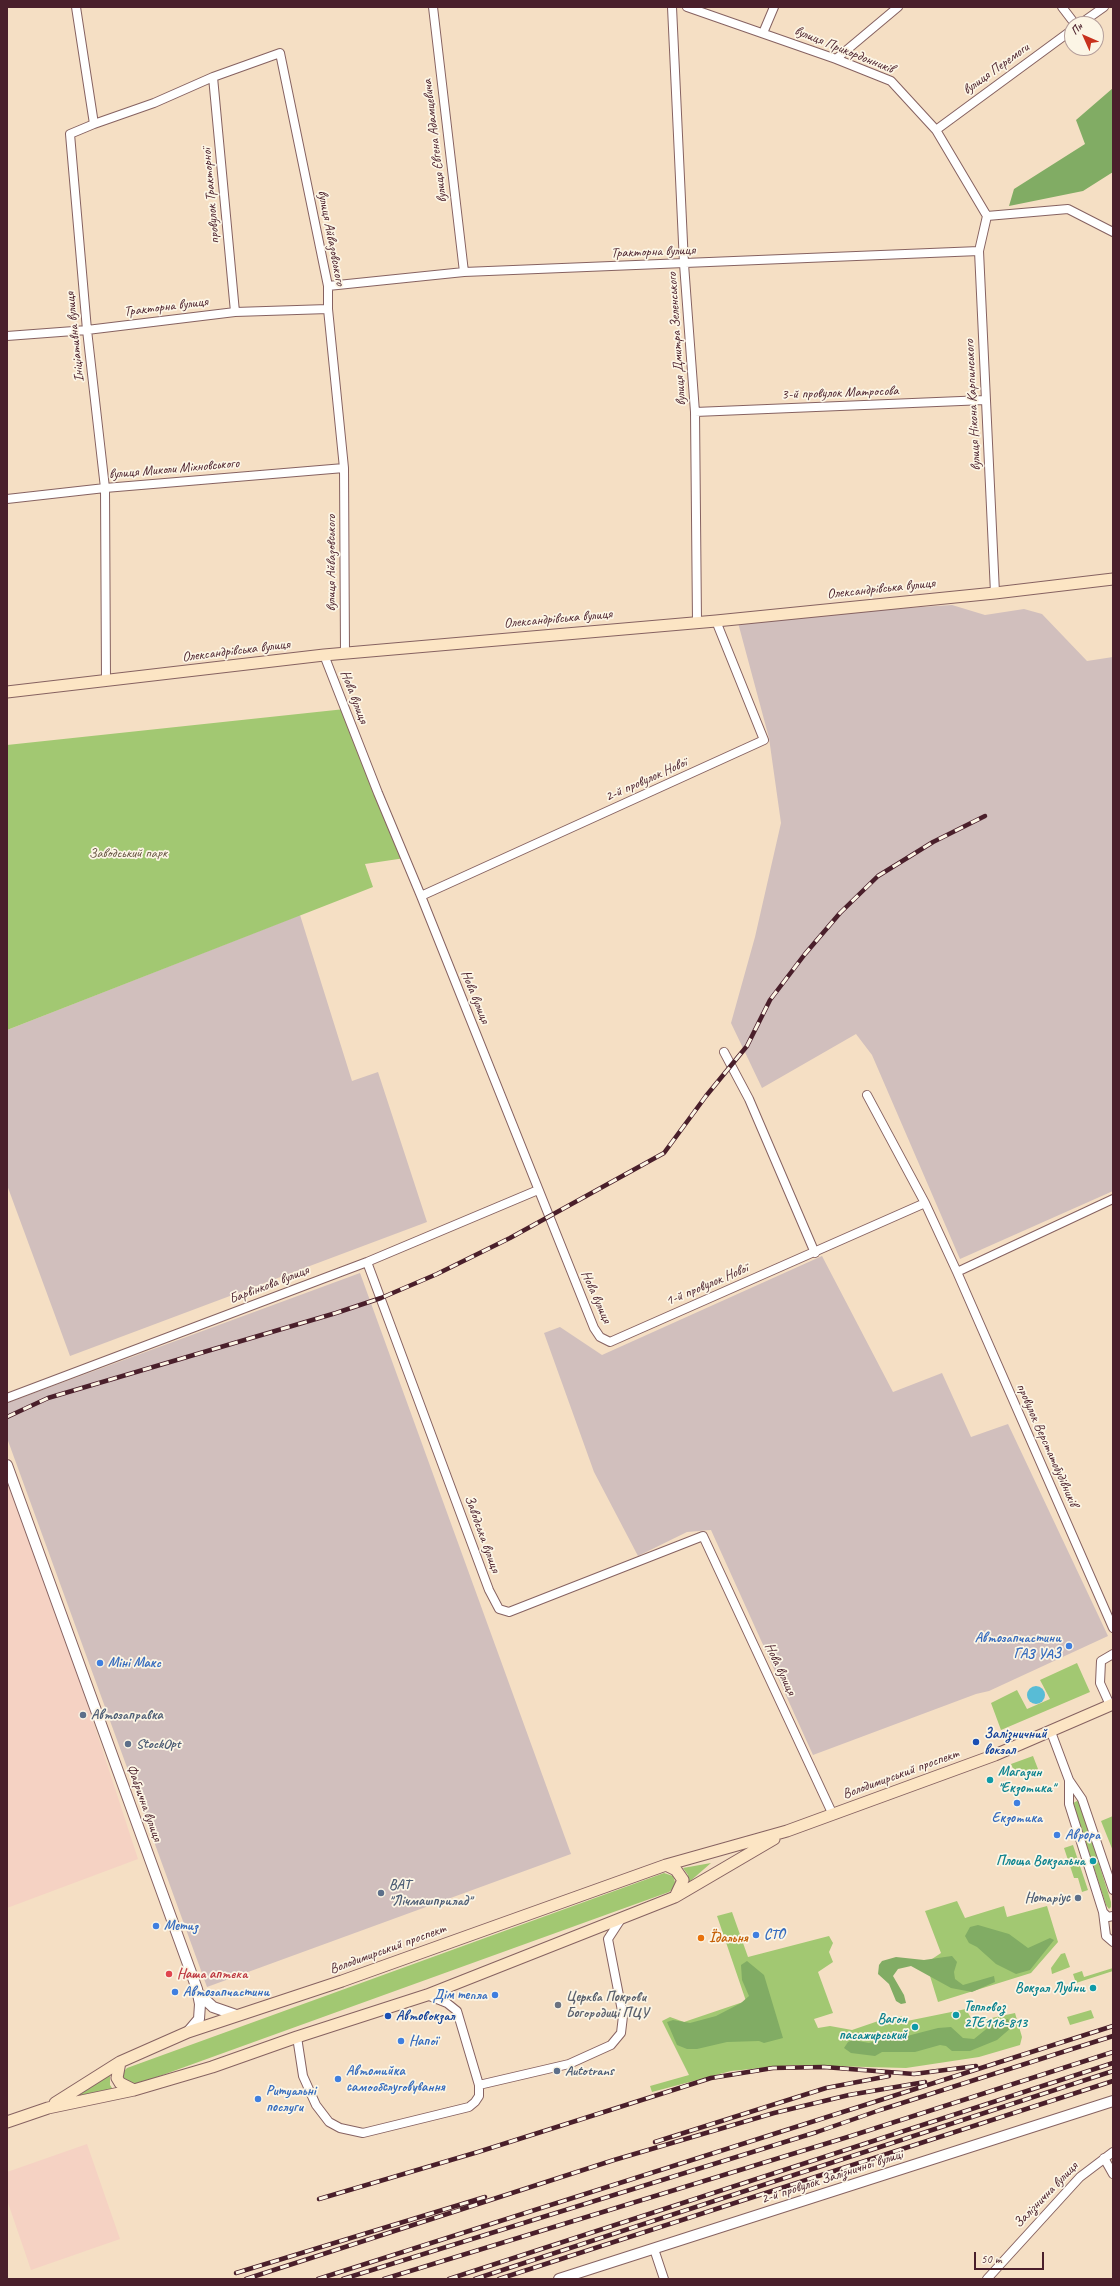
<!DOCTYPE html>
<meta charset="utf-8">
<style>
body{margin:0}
#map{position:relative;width:1120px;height:2286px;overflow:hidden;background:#f5dfc4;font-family:Caveat,sans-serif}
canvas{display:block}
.frame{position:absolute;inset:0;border:8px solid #4a1f2b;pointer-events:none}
.north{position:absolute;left:1064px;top:16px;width:40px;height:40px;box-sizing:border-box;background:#fcf5e5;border:1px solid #b59f9b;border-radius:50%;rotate:315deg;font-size:11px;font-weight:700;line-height:16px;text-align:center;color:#4a1f2b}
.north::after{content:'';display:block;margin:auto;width:14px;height:18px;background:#c8321e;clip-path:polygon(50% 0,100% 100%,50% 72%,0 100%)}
.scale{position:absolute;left:974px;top:2252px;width:70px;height:18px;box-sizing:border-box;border:2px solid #4a1f2b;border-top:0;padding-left:5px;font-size:12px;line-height:14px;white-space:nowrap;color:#4a1f2b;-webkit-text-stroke:3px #fcf5e5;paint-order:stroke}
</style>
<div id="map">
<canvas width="1120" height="2286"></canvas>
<div class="frame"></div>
<div class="north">Пн</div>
<div class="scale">50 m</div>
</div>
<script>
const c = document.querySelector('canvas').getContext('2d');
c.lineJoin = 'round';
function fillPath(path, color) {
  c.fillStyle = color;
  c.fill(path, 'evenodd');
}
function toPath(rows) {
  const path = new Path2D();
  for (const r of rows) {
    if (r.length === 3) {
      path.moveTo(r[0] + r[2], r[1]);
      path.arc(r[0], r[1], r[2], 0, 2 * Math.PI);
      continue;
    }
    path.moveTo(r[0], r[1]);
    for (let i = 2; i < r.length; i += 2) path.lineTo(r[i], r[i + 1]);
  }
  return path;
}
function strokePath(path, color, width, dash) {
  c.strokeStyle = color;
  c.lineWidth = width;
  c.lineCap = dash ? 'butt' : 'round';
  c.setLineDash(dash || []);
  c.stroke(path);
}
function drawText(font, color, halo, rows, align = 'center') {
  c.font = font + ' Caveat,sans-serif';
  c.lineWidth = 3.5;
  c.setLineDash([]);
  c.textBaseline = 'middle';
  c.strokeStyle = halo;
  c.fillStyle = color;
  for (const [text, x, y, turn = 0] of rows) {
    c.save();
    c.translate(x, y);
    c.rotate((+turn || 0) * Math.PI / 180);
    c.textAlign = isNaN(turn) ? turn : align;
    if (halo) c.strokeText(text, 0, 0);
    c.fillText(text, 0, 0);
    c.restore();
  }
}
fillPath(toPath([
 [7,1457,138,1859,7,1908],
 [87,2144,120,2239,31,2270,7,2200,7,2172]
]), '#f5d2c3');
fillPath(toPath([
 [952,605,985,615,1024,609,1042,614,1087,661,1113,657,1113,1191,960,1259,872,1055,856,1034,762,1088,731,1023,755,937,781,823,769,738,737,619],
 [300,915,352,1081,378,1072,427,1222,70,1356,7,1185,7,1030],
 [822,1256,893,1392,942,1373,971,1437,1008,1424,1108,1636,989,1691,976,1694,813,1755,711,1530,687,1532,638,1556,594,1472,544,1333,560,1327,602,1355],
 [360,1273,571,1854,207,1987,7,1438,7,1403]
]), '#d1bfbd');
fillPath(toPath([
 [345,709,405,858,365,864,373,887,7,1030,7,745],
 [1077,1663,1090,1692,1001,1730,991,1703,1017,1690,1027,1709,1050,1699,1040,1680],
 [1033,1756,1038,1769,1017,1777,1011,1764],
 [1079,1800,1111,1902,1111,1907,1109,1909,1106,1905,1073,1803],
 [1113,1816,1113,1851,1101,1821],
 [1073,1845,1088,1890,1082,1892,1078,1878,1074,1878,1064,1848],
 [711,1863,688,1883,688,1875,683,1868],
 [664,1873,673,1876,675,1882,674,1888,669,1892,132,2086,123,2080,122,2073,127,2068],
 [957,1901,965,1918,1004,1906,1007,1917,1047,1906,1058,1942,1031,1973,938,2002,926,1963,941,1953,925,1911],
 [732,1912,748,1957,829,1936,833,1943,829,1952,833,1962,818,1972,833,2013,814,2019,818,2028,830,2026,852,2030,890,2017,901,2016,907,2021,966,2009,973,2022,1015,2013,1022,2037,1020,2045,979,2057,906,2068,792,2065,731,2071,652,2092,650,2086,689,2075,662,2021,670,2017,684,2022,746,2001,717,1916],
 [1065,1953,1070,1967,1052,1974,1051,1968,1061,1954],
 [1113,1968,1113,1971,1076,1983,1073,1974,1082,1971,1084,1977],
 [1091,2010,1094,2018,1070,2025,1067,2017],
 [110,2075,110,2085,114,2091,76,2097]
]), '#a2c872');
fillPath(toPath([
 [1113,88,1113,172,1083,191,1009,206,1014,189,1085,144,1076,120],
 [978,1925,1009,1934,1028,1948,1050,1938,1054,1940,1030,1970,1016,1974,996,1964,977,1947,969,1943,965,1936,970,1927],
 [952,1956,957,1962,954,1972,955,1979,963,1985,994,1976,995,1982,972,1992,951,1988,911,1966,898,1969,893,1976,904,1995,906,2003,901,2004,896,2001,889,1984,878,1974,879,1965,882,1961,896,1957,924,1960],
 [747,1961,764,1975,783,2038,764,2043,759,2041,727,2042,697,2049,687,2049,677,2045,667,2022,673,2020,690,2023,716,2016,741,2003,749,1996,742,1980,741,1965],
 [1008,2019,1012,2027,997,2040,970,2051,952,2051,946,2046,940,2045,915,2052,882,2052,875,2056,851,2053,844,2048,848,2042,853,2040,869,2043,885,2038,907,2036,938,2028,951,2027,963,2038,974,2039,995,2022]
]), '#81ac64');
fillPath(toPath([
 [1036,1695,9]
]), '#58bcd6');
const minor = toPath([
 [76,7,94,124,70,134,87,330,105,488,106,681],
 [433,7,464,272],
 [672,7,684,264,695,412,697,622],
 [687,7,836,59,891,81,936,130,987,216,1068,209,1113,232],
 [1062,7,1075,24],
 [1080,24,1104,7],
 [763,33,774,7],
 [836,59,898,7],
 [213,77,235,312],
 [94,124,154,103,213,77,280,53,328,286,328,309,344,468,345,654],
 [936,130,1072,30],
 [987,216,979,251,995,593],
 [328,286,464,272,979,251],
 [7,336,87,330,235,312,328,309],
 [695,412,985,400],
 [7,499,105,488,344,468],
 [324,655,378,793,421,896,594,1328,600,1337,610,1342,925,1203],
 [421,896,764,740,716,621],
 [724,1052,749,1099,815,1253],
 [867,1095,925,1203,957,1272,1113,1628],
 [367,1262,489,1590,499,1609,509,1612,703,1536,833,1815],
 [957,1272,1113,1199],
 [7,1398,367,1262,538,1190],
 [1110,1705,1100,1683,1101,1661,1113,1654],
 [1051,1732,1069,1780,1082,1799,1113,1890],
 [1069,1780,1069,1804,1103,1912,1108,1917,1113,1916],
 [1103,1912,1106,1936,1113,1942],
 [297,2037,303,2076,316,2105,329,2122,340,2128,363,2133,469,2107,475,2102,479,2096,479,2085,457,2011,447,2003,427,1995],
 [479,2085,569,2064,611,2045,621,2033,623,2016,608,1939,621,1919],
 [1104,2158,1113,2174],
 [654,2249,664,2279],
 [987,2279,1080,2177,1113,2152]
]);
const tertiary = toPath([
 [7,1465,197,1989,200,2004,199,2019,188,2032],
 [197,1992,213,2007,236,2015],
 [559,2279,1113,2101]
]);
const secondary = toPath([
 [7,692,324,655,716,621,995,593,1113,579],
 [675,1897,774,1839],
 [134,2090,120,2083,117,2078,120,2062,188,2032,342,1981,666,1865,787,1831,995,1755,1113,1704],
 [55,2103,120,2062],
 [7,2122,48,2108,134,2090,212,2067,297,2037,427,1995,675,1897,683,1880,676,1870,666,1865]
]);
strokePath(minor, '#866261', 10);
strokePath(tertiary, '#866261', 12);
strokePath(secondary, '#866261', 13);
strokePath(minor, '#fff', 8);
strokePath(tertiary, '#fff', 10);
strokePath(secondary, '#fce5c4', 11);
const rail = toPath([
 [7,1417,48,1398,336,1313,381,1298,437,1274,510,1238,664,1153,706,1096,747,1046,770,1000,805,954,840,913,878,876,933,842,985,816],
 [655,2142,826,2088,889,2076],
 [319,2199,478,2152,711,2078,773,2068,824,2067,914,2074,976,2066],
 [236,2273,485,2197],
 [246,2279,614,2160,774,2113,849,2095,925,2082],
 [318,2279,1113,2026],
 [343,2279,817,2132,880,2110,1113,2036],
 [384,2279,851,2136,1113,2052],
 [449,2279,1113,2063],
 [475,2279,1113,2071],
 [499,2279,1113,2081]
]);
strokePath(rail, '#4a1f2b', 4.5);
strokePath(rail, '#fcf5e5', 3, [9]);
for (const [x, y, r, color] of [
 [1069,1646,4,"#3f7fe0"],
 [100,1663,4,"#3f7fe0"],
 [83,1715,4,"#5c6f8a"],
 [976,1742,4,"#1a4fb4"],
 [128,1744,4,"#5c6f8a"],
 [990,1780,4,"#0f9aa8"],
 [1017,1803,4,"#3f7fe0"],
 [1057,1835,4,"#3f7fe0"],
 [1093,1861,4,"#0f9aa8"],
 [381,1893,4,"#5c6f8a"],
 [1078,1898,4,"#5c6f8a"],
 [156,1926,4,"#3f7fe0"],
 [756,1935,4,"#3f7fe0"],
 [701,1938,4,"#e8710a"],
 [169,1974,4,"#e0444e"],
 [1093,1988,4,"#0f9aa8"],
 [175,1992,4,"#3f7fe0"],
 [495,1995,4,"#3f7fe0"],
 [558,2005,4,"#6b7280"],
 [956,2015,4,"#0f9aa8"],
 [388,2016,4,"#1a4fb4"],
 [915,2027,4,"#0f9aa8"],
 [401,2041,4,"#3f7fe0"],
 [557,2071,4,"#5c6f8a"],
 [338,2079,4,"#3f7fe0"],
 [258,2099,4,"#3f7fe0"]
]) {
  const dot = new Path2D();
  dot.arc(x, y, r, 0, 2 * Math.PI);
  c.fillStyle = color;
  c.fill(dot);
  strokePath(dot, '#fcf5e5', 1.5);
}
drawText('14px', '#4a1f2b', '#fcf5e5', [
 ["вулиця Прикордонників",844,50,22],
 ["вулиця Перемоги",996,69,-36],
 ["вулиця Євгена Адамцевича",435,141,-97],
 ["провулок Тракторної",211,196,-95],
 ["вулиця Айвазовського",331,238,79],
 ["Тракторна вулиця",653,252,-2],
 ["Тракторна вулиця",166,307,-7],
 ["Ініціативна вулиця",75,337,-96],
 ["вулиця Дмитра Зеленського",677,339,-94],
 ["3-й провулок Матросова",840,393,-2],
 ["вулиця Нікона Карпинського",973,405,-93],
 ["вулиця Миколи Міхновського",174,469,-5],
 ["вулиця Айвазовського",331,563,-90],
 ["Олександрівська вулиця",881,589,-6],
 ["Олександрівська вулиця",558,619,-5],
 ["Олександрівська вулиця",236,651,-7],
 ["Нова вулиця",354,697,69],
 ["2-й провулок Нової",646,780,-24],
 ["Нова вулиця",475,997,68],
 ["Барвінкова вулиця",269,1285,-21],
 ["1-й провулок Нової",707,1285,-23],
 ["Нова вулиця",596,1297,66],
 ["провулок Верстатобудівників",1047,1445,66],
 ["Заводська вулиця",482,1534,70],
 ["Нова вулиця",780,1669,65],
 ["Володимирський проспект",901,1774,-20],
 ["Фабрична вулиця",144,1803,70],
 ["Володимирський проспект",388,1949,-20],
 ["2-й провулок Залізничної вулиці",832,2177,-18],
 ["Залізнична вулиця",1046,2195,-46]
]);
drawText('14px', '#645240', '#fcf5e5', [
 ["Заводський парк",128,853]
]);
drawText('bold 14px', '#366cbe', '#fcf5e5', [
 ["Автозапчастини",1061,1638,"right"],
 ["ГАЗ УАЗ",1061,1654,"right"],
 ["Міні Макс",108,1663],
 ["Екзотика",1017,1818,"center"],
 ["Аврора",1065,1835],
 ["Метиз",164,1926],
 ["СТО",764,1935],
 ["Автозапчастини",183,1992],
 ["Дім тепла",487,1995,"right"],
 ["Напої",409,2041],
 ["Автомийка",346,2071],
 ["самообслуговування",346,2087],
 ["Ритуальні",266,2091],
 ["послуги",266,2107]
], 'left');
drawText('bold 14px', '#4e5e75', '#fcf5e5', [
 ["Автозаправка",91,1715],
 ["StockOpt",136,1744],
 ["ВАТ",389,1885],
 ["\"Лічмашприлад\"",389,1901],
 ["Нотаріус",1070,1898,"right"],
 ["Autotrans",565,2071]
], 'left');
drawText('bold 14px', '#164399', '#fcf5e5', [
 ["Залізничний",984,1734],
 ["вокзал",984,1750],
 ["Автовокзал",396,2016]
], 'left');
drawText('bold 14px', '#0d838f', '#fcf5e5', [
 ["Магазин",998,1772,"left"],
 ["\"Екзотика\"",998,1788,"left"],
 ["Площа Вокзальна",1085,1861],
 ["Вокзал Лубни",1085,1988],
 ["Тепловоз",964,2007,"left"],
 ["2ТЕ116-813",964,2023,"left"],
 ["Вагон",907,2019],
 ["пасажирський",907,2035]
], 'right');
drawText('bold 14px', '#c56008', '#fcf5e5', [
 ["Їдальня",709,1938]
], 'left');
drawText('bold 14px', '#be3a42', '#fcf5e5', [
 ["Наша аптека",177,1974]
], 'left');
drawText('bold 14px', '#5b616d', '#fcf5e5', [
 ["Церква Покрови",566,1997],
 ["Богородиці ПЦУ",566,2013]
], 'left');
</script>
